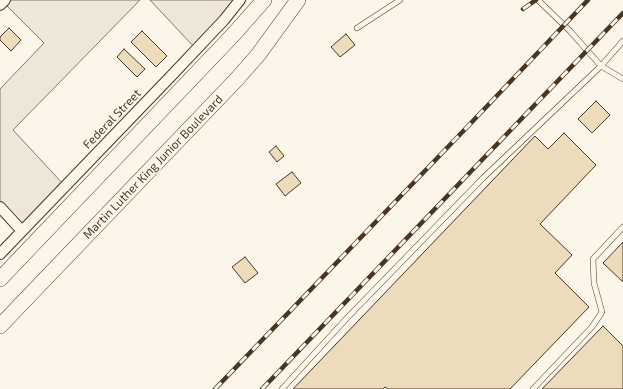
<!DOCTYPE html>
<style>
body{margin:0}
canvas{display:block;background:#fbf6e9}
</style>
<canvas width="623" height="389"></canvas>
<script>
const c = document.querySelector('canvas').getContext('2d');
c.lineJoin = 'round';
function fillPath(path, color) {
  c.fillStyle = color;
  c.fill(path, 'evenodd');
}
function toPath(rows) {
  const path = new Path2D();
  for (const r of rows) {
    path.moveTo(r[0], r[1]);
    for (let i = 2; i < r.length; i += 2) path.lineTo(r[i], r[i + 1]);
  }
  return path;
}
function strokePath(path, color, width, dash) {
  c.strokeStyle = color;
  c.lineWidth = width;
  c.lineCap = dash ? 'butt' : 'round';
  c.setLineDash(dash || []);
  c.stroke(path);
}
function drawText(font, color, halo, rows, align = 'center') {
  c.font = font + ' "Exo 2",sans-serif';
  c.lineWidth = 3;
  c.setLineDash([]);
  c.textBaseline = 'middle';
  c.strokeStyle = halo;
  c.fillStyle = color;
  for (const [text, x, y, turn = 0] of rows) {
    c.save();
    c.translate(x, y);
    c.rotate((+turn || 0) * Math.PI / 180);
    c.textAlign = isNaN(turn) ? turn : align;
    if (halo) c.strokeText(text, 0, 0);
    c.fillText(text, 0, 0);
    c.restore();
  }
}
const green = toPath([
 [5,0,140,0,13,130,65,186,22,231,0,207,0,89,44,43,3,2,5,0],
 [150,0,240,0,196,49,150,0]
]);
fillPath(green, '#ede6d9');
strokePath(green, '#887966', 1);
const building = toPath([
 [9,28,21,40,11,51,0,40,0,37,9,28],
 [142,31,167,56,156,67,131,42,142,31],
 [346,34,355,45,340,57,331,47,346,34],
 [124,49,145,69,137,77,117,57,124,49],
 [596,101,610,115,592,133,578,119,596,101],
 [564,133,596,165,540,224,572,255,555,273,589,307,510,389,388,389,385,387,383,389,293,389,535,136,548,149,564,133],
 [276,146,284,156,277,162,269,152,276,146],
 [292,172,301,183,285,196,276,184,292,172],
 [623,242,623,282,603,263,623,242],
 [245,257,258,273,245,283,232,267,245,257],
 [603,326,623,346,623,389,542,389,603,326]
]);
fillPath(building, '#ecdcbc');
strokePath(building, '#4a3520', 1);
const service = toPath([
 [538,0,570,31,601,66,623,41],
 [357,28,400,0],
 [282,389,347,318,483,178,601,66,623,79],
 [533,389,592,327,602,312,594,283,593,259,623,227]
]);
const minor = toPath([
 [0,5,5,0],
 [0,207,22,231],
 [0,254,173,74,224,20,240,0]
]);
const primary = toPath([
 [0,279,233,35,264,0],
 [0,326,236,80,258,55,298,0]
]);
strokePath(service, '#4a3520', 6);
strokePath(minor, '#4a3520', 12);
strokePath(primary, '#4a3520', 16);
strokePath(service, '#fbf6e9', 5);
strokePath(minor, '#fbf6e9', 10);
strokePath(primary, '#fbf6e9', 15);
const rail = toPath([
 [523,9,536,0],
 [215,389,471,123,588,0],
 [262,389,623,13]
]);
strokePath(rail, '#4a3520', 4.5);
strokePath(rail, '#fbf6e9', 3, [9]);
drawText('12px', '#4a3520', '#fbf6e9', [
 ["Federal Street",112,119,-46],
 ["Martin Luther King Junior Boulevard",153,167,-46]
]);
</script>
